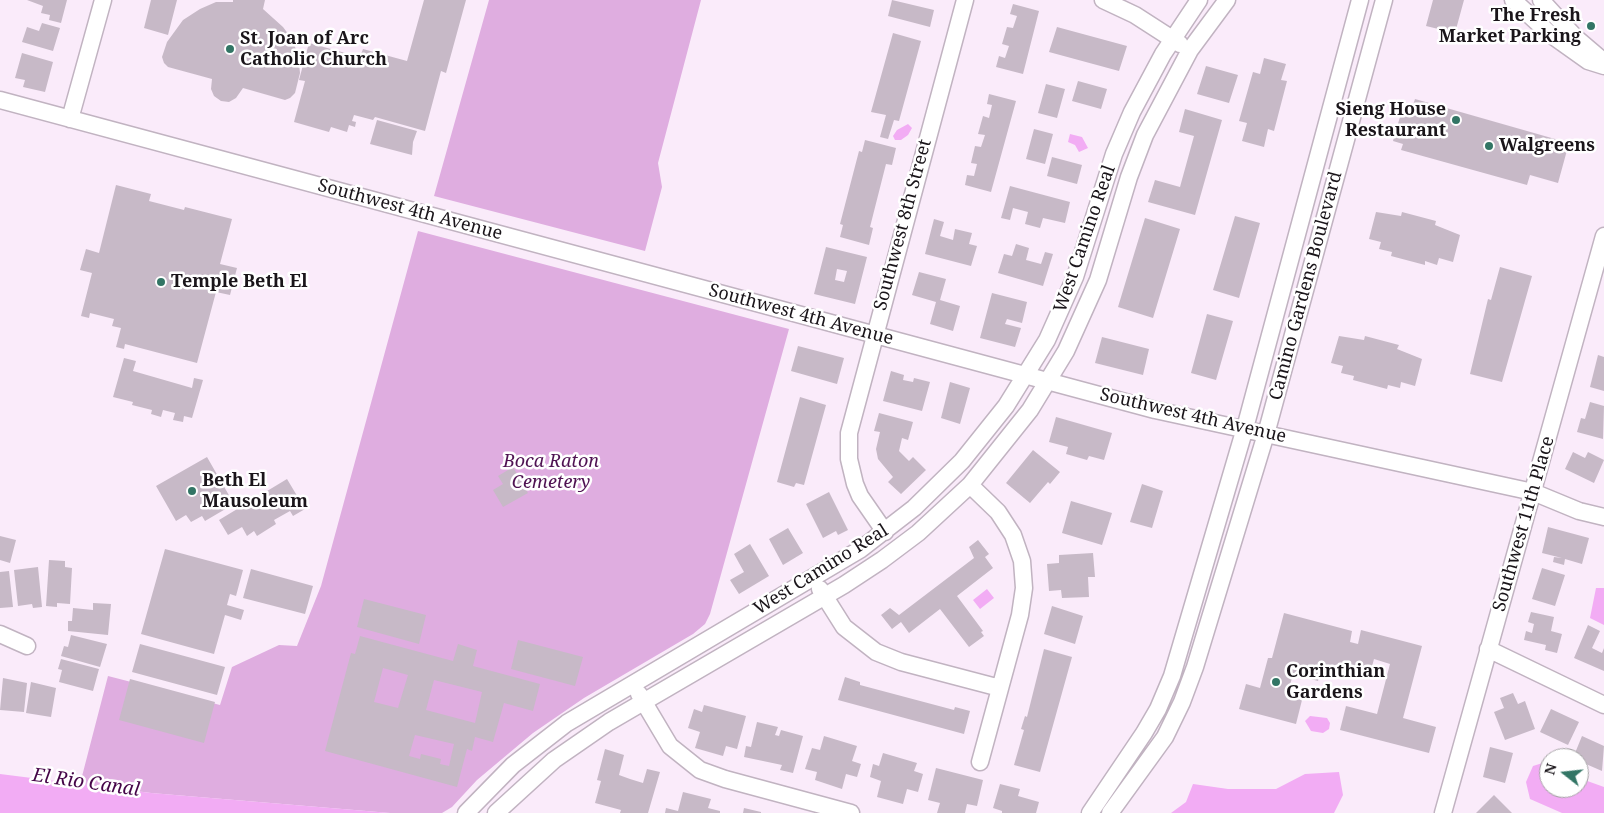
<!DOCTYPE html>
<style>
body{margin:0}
#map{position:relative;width:1604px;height:813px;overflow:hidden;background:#faebfa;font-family:"Noto Serif",serif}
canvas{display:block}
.north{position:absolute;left:1539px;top:748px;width:50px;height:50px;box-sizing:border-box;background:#fff;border:1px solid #a3a1a3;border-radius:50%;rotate:286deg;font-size:14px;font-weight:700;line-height:20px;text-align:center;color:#1a151a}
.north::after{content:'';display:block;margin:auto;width:18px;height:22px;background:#327565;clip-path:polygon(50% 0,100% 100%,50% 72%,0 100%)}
</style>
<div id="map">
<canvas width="1604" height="813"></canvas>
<div class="north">N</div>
</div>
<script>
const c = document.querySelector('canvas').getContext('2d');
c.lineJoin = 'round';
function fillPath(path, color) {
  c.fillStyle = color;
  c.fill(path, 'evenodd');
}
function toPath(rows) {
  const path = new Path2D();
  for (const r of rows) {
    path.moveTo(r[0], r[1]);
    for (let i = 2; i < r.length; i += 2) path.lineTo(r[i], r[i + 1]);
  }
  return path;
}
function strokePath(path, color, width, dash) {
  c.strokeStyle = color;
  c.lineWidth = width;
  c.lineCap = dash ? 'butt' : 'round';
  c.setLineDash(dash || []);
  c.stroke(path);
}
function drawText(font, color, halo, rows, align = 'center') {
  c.font = font + ' "Noto Serif",serif';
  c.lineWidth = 5;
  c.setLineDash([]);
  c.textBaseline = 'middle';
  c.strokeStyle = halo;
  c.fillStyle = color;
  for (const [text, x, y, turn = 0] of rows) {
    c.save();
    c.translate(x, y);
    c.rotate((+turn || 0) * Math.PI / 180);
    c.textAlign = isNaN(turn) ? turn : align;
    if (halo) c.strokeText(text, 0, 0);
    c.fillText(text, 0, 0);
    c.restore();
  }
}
fillPath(toPath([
 [489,0,701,0,658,163,662,187,645,251,434,196],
 [418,231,789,329,710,614,705,624,693,634,584,698,533,733,477,780,452,807,442,813,390,813,151,793,80,784,108,676,220,705,232,667,279,645,297,646,321,586]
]), '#dfade0');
fillPath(toPath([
 [908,124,912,128,908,135,901,140,895,140,893,136,897,130],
 [1070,134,1082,137,1088,148,1079,152,1075,145,1068,142],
 [1596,588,1604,588,1604,625,1590,618],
 [987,589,994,598,980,609,973,600],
 [1310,716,1327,718,1330,723,1329,729,1323,733,1311,731,1305,721],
 [1549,761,1549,788,1579,788,1579,778,1604,787,1604,813,1562,813,1530,799,1526,782,1533,766],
 [1339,772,1343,795,1334,813,1171,813,1186,802,1193,784,1228,789,1276,789,1305,774],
 [0,774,151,793,390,813,0,813]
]), '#f2acf4');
fillPath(toPath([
 [27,0,67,0,61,23,49,20,50,15,41,13,43,6],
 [151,0,177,0,168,35,144,28],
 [233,0,265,0,263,9,283,27,292,39,298,55,300,73,295,93,290,98,285,100,243,88,236,98,229,102,221,101,214,96,211,89,212,79,168,67,164,63,162,57,167,42,183,20,200,9,216,2,233,2],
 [424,0,466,0,446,73,441,71,425,131,375,117,373,120,354,115,352,121,356,122,355,127,349,125,347,132,331,127,329,132,294,122,305,81,299,80,309,43,360,57,363,49,407,61],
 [892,0,934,10,930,27,888,16],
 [1433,0,1464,0,1455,33,1426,26],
 [1013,4,1039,11,1023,74,996,67,999,56,1005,58,1009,46,1002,44,1007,27,1013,28,1017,16,1010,14],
 [42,23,60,28,53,51,22,42,27,27,39,31],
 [1057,27,1127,46,1119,71,1049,52],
 [893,33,921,41,899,121,894,120,888,139,880,137,886,115,871,112],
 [22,53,53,62,45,92,23,87,25,80,15,78],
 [1264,58,1286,64,1281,80,1287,81,1274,131,1268,129,1264,147,1242,141,1247,123,1239,121,1253,72,1260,74],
 [1206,66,1238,75,1229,103,1197,94],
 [1078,81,1107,89,1101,109,1072,101],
 [1046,84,1065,89,1057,118,1038,113],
 [989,94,1016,101,991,192,965,185,967,175,974,176,977,164,971,163,975,146,981,147,985,135,978,134,983,116,989,118,992,105,987,104],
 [1415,99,1569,143,1558,183,1530,175,1527,185,1401,150,1403,144,1393,141,1404,103,1413,105],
 [1185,109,1222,120,1195,215,1148,202,1155,180,1180,187,1194,136,1179,132],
 [377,120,417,131,413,142,412,155,370,144],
 [1034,129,1053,134,1045,164,1026,159],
 [865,140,896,148,892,165,886,164,870,227,873,228,869,245,840,237,843,225,840,224,859,151,862,152],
 [1052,157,1082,165,1077,184,1047,176],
 [116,185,151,194,149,201,184,210,185,207,232,219,220,264,237,268,230,295,216,292,197,363,125,344,124,349,116,347,121,328,112,326,114,319,90,313,89,318,81,316,92,273,80,270,86,249,99,253],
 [1010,186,1070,202,1065,223,1043,218,1040,228,1025,224,1028,212,1013,208,1010,220,1001,218],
 [1376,212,1401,216,1402,212,1436,221,1435,225,1460,235,1453,262,1439,258,1437,265,1425,261,1425,265,1391,256,1392,252,1379,249,1381,242,1369,239],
 [1235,216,1260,223,1239,298,1213,290],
 [1145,218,1180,229,1153,318,1118,307],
 [934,219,944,222,940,236,953,240,955,229,972,233,969,244,977,246,971,266,925,254],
 [1016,244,1029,248,1026,260,1041,264,1045,252,1053,254,1043,286,998,273,1004,254,1012,256],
 [826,247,867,257,855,304,814,294],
 [837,269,847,271,844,282,835,280],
 [1500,267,1532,276,1502,382,1470,374,1488,299,1491,300],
 [919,272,946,279,940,300,960,306,953,331,930,324,936,302,912,295],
 [992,293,1027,302,1022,323,1007,319,1005,324,1021,328,1015,347,980,338],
 [1207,314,1233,321,1216,380,1191,373],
 [1339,336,1364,340,1365,336,1399,345,1397,349,1422,359,1415,386,1401,382,1400,388,1388,385,1387,389,1353,380,1354,376,1341,373,1343,366,1331,363],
 [1102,337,1149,349,1143,375,1095,363],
 [798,346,844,358,837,384,791,371],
 [1598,355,1604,357,1604,391,1590,387],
 [124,358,136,361,133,371,192,388,194,378,203,380,192,418,184,416,183,422,173,420,175,413,163,410,161,417,151,414,152,410,132,405,133,402,113,397],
 [891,371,904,375,903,380,913,382,914,378,930,382,922,411,883,401],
 [950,382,970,388,960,424,941,418],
 [800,397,826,405,804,485,796,483,794,487,777,482],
 [1590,402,1604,406,1603,439,1577,432,1581,418,1585,419],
 [879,413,913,422,908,440,902,438,899,451,909,461,913,457,926,470,901,494,888,482,893,477,878,459,876,449,880,432,874,431],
 [1056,417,1112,433,1104,460,1089,456,1087,460,1066,454,1068,447,1049,442],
 [1033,450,1060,472,1050,484,1048,482,1030,503,1006,483],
 [1573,452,1585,458,1588,452,1604,460,1594,483,1565,469],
 [207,457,234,504,205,521,202,516,191,522,186,515,176,521,156,486],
 [513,467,528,493,503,507,493,490,503,484,498,476],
 [287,479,305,509,293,516,290,511,274,520,276,524,257,536,254,531,247,536,242,527,228,535,219,520],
 [1142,484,1163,491,1152,528,1130,522],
 [829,492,848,530,838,535,836,531,823,538,806,504],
 [1071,501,1112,513,1102,545,1062,533],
 [1548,527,1589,538,1582,564,1565,559,1564,565,1553,562,1554,557,1562,558,1542,553],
 [788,528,803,553,783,565,769,539],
 [0,536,16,540,10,563,0,560],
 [978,540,989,554,985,557,993,568,957,596,983,631,981,632,984,636,969,647,940,609,909,633,901,622,892,629,881,615,890,608,899,615,974,558,969,547],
 [750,544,769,576,739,594,730,580,744,572,734,554],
 [165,549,243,570,236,596,230,594,227,605,244,610,241,620,225,615,214,654,141,634],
 [1093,553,1095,577,1088,577,1089,597,1062,598,1061,590,1049,591,1047,564,1059,563,1059,555],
 [49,560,65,561,65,567,72,568,70,604,57,603,57,607,46,606],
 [38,567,42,607,33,608,32,604,18,606,14,570],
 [1542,568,1565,575,1555,606,1532,599],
 [251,569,313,586,305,614,243,598],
 [9,571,13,607,0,608,0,572],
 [364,599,426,615,419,644,357,627],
 [93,603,111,604,108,635,68,631,68,621,72,621,73,608,93,610],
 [1052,606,1083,616,1075,644,1044,634],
 [1531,612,1554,617,1551,631,1562,634,1557,653,1545,650,1546,645,1524,640,1526,631,1532,633,1534,624,1528,622],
 [1284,613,1352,631,1350,642,1358,644,1361,630,1422,646,1403,718,1436,727,1429,753,1340,730,1346,706,1377,714,1390,664,1374,659,1370,674,1345,667,1343,676,1321,670,1318,681,1293,674,1287,696,1302,700,1296,724,1239,709,1246,684,1260,688,1268,658,1272,658],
 [1588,625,1600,631,1592,648,1602,653,1604,648,1604,671,1574,658],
 [71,635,107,644,100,667,61,656,64,646,68,647],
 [360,636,453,661,458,644,477,650,473,666,540,684,533,711,504,703,493,742,475,737,472,751,467,749,457,787,325,751,351,653,355,654],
 [383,668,408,675,398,708,374,702],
 [434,680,482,692,475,723,426,710],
 [415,735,454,744,449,766,440,764,441,759,421,754,420,759,409,756],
 [518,640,583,657,575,686,511,669],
 [140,644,225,667,217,695,132,672],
 [1044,649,1072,657,1040,772,1014,765,1024,730,1021,729,1025,716,1027,717],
 [61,659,99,669,93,691,59,682,62,670,58,669],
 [845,677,860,682,860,685,954,710,955,707,970,711,964,734,838,700],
 [3,678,27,683,24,712,0,710],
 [130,679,215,702,204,743,119,720],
 [31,682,56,688,51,717,26,713],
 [1513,693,1518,704,1525,701,1535,729,1505,740,1494,712,1504,708,1500,698],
 [704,705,746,716,737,749,726,746,723,756,695,748,700,732,688,728,694,709,702,712],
 [1551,709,1579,722,1568,745,1540,732],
 [757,722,778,727,775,735,779,736,781,730,803,736,793,773,780,770,782,765,744,757,746,746,751,747],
 [824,736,857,746,852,761,861,764,857,777,846,774,842,789,815,780,817,772,805,769,812,748,820,750],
 [1582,736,1604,746,1602,771,1579,761,1579,758,1573,758],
 [1490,747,1513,753,1505,783,1483,777],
 [605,749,624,755,619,775,630,779,643,783,647,769,660,772,648,813,620,813,621,810,595,803,601,781,597,780],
 [883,753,917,763,914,771,923,774,918,792,907,789,903,804,877,797,881,781,870,777,873,764,879,766],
 [936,768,983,780,977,806,967,804,965,813,937,813,940,803,928,800],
 [1000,784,1020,789,1018,796,1039,802,1036,813,1002,813,1002,811,993,808],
 [683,792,711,799,708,808,720,811,720,813,665,813,666,808,678,811],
 [1494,795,1512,813,1476,813],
 [744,808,761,812,761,813,743,813]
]), '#c7b9c7');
const minor = toPath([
 [1103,0,1135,15,1180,44],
 [1513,0,1550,34,1588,61,1604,66],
 [1541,0,1575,37,1602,60],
 [0,100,1155,410,1533,492,1579,511,1604,517],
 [70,119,103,0],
 [970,485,998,512,1013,535,1022,561,1024,588,1020,615,980,762],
 [885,532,860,496,855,484,849,459,849,433,965,0],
 [820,589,844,627,876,652,901,662,1000,688],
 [0,634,27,646],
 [1488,649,1604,705],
 [639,694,670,746,700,770,725,779,851,813],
 [466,813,513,765,567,723,861,549,914,508,962,461,1006,406,1047,340,1075,277,1114,154,1132,112,1163,54,1199,0],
 [496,813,554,760,609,722,844,585,882,560,918,533,970,485,1030,410,1066,351,1098,280,1129,177,1145,135,1190,50,1227,0],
 [1090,813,1144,733,1158,709,1172,676,1245,428,1360,0],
 [1110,813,1165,737,1182,702,1195,667,1266,434,1384,0],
 [1443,813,1604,236]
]);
strokePath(minor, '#c1b3c1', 19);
strokePath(minor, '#fff', 16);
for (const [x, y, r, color] of [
 [1591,26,5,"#327565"],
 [230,49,5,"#327565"],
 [1456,120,5,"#327565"],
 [1489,146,5,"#327565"],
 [161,282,5,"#327565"],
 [192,491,5,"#327565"],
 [1276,682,5,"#327565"]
]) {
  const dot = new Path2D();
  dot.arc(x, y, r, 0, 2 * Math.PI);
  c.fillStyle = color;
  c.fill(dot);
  strokePath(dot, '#fff', 2);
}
drawText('bold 18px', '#1a151a', '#fff', [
 ["The Fresh",1581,16,"right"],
 ["Market Parking",1581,37,"right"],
 ["St. Joan of Arc",240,39],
 ["Catholic Church",240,60],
 ["Sieng House",1446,110,"right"],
 ["Restaurant",1446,131,"right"],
 ["Walgreens",1499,146],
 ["Temple Beth El",171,282],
 ["Beth El",202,481],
 ["Mausoleum",202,502],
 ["Corinthian",1286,672],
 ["Gardens",1286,693]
], 'left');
drawText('18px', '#1a151a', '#fff', [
 ["Southwest 4th Avenue",410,210,15],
 ["Southwest 8th Street",903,225,-75],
 ["West Camino Real",1085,239,-71],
 ["Camino Gardens Boulevard",1306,286,-75],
 ["Southwest 4th Avenue",801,315,15],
 ["Southwest 4th Avenue",1193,416,13],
 ["Southwest 11th Place",1524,524,-74],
 ["West Camino Real",821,570,-32]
]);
drawText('italic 18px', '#4f1252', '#fff', [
 ["Boca Raton",551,462],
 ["Cemetery",551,483]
]);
drawText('italic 19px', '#450548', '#fff', [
 ["El Rio Canal",86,783,8]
]);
</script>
